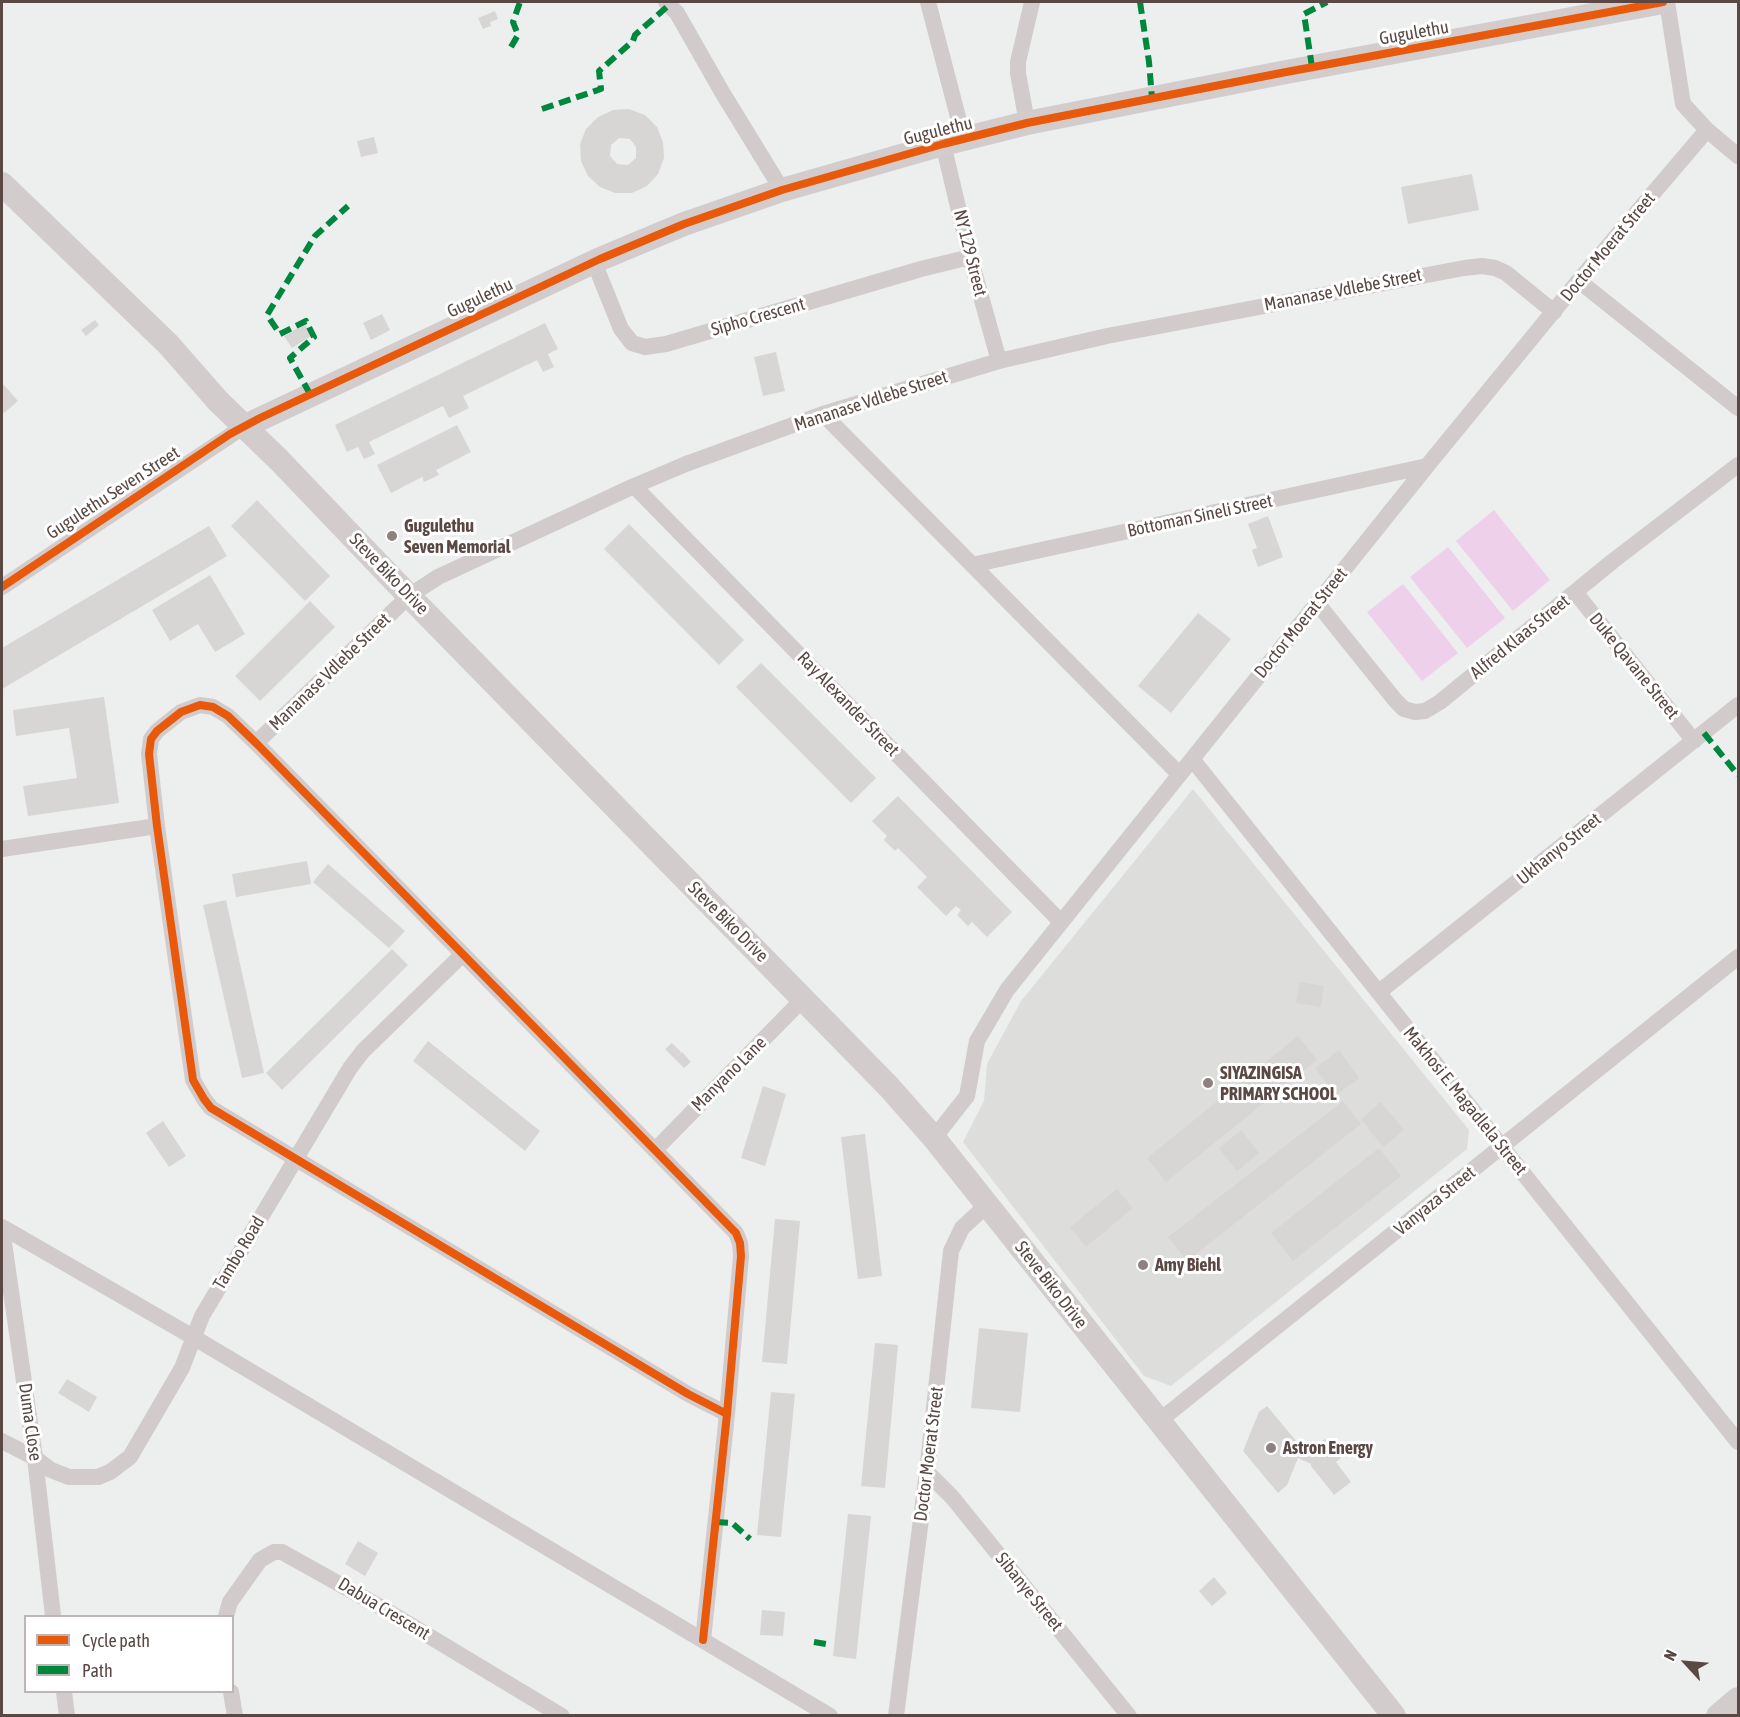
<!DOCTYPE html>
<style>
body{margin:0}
#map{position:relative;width:1740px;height:1717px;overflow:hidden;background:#edeeee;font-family:"Asap Condensed",sans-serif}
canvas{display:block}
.frame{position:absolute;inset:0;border:3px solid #5a4844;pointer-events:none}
.legend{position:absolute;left:24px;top:1615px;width:210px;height:78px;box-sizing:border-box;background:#fff;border:2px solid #bdb6b4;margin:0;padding:8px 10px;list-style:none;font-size:18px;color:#5a4844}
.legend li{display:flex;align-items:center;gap:12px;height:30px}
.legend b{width:30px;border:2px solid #bdb6b4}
.north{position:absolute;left:1656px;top:1633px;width:60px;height:60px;-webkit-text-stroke:4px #fff;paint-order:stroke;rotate:296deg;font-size:16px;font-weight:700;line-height:24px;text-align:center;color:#5a4844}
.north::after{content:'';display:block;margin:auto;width:21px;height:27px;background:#5a4844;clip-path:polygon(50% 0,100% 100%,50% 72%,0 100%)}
</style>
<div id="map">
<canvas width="1740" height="1717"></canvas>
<div class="frame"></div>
<ul class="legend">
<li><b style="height:8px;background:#e8590c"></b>Cycle path</li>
<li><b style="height:8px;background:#00873e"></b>Path</li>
</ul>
<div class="north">N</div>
</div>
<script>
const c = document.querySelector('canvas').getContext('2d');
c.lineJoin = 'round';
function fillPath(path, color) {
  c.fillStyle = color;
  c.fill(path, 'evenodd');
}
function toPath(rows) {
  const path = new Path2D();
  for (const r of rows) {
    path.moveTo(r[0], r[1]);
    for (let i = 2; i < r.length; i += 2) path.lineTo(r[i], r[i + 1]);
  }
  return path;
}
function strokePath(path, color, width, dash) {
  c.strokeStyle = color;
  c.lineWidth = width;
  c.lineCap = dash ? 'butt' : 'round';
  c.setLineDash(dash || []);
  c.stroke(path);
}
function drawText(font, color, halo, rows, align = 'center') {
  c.font = font + ' "Asap Condensed",sans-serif';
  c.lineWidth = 6;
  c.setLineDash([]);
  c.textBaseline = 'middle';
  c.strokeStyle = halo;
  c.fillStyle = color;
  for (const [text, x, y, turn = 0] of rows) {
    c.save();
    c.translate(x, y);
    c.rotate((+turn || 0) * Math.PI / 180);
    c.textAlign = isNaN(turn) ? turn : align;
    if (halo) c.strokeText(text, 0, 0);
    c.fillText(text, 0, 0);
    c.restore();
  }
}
fillPath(toPath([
 [1193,789,1469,1130,1467,1149,1171,1386,1144,1376,963,1142,984,1101,987,1064,1021,1001]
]), '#dddddc');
fillPath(toPath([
 [1494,510,1550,580,1513,611,1456,541],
 [1448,547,1505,618,1467,648,1410,577],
 [1403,584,1458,653,1422,681,1367,612]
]), '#eed0eb');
fillPath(toPath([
 [495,11,498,19,490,22,491,26,483,29,478,18],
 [629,109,645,115,657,127,663,142,664,158,658,174,647,186,632,193,615,193,600,187,588,176,581,161,580,144,586,129,598,117,613,110],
 [619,138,630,139,636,147,636,158,628,165,617,164,610,156,611,145],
 [374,137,378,153,361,157,357,141],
 [1472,174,1479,210,1408,224,1401,187],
 [382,314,390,330,371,340,363,323],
 [95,320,99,325,86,336,81,330],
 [545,323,558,349,548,354,554,367,543,372,537,360,463,396,469,408,449,418,443,406,369,442,375,454,364,459,358,447,347,452,335,425],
 [305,324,311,336,292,348,284,336],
 [776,352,785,391,763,396,754,357],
 [4,385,18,401,4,413,2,410,2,387],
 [457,425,471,452,436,470,439,475,424,482,422,477,391,493,377,465],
 [257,500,330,576,305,601,231,526],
 [1268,516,1283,557,1258,567,1252,550,1257,548,1248,524],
 [629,524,744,640,719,665,604,549],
 [209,526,227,556,2,689,2,648],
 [210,575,245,634,215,652,198,624,170,641,152,610],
 [310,601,335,627,260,701,235,676],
 [1198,613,1231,639,1171,713,1138,686],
 [761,663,876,778,851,803,736,687],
 [104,697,119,803,28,816,23,786,77,778,69,728,16,736,13,710],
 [898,796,1012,912,987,937,972,922,968,926,957,915,961,910,956,906,946,916,917,887,927,877,898,848,895,851,884,840,887,836,872,821],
 [307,861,311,884,236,897,232,874],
 [328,864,405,931,389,948,313,882],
 [226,900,264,1073,242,1078,203,905],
 [392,949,408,965,282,1090,266,1073],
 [1300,982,1324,986,1321,1007,1296,1003],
 [1298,1036,1317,1060,1166,1182,1147,1158],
 [428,1041,540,1131,525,1151,413,1061],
 [672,1043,681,1052,676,1057,682,1052,691,1062,684,1068,665,1049],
 [1339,1050,1359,1078,1336,1095,1315,1068],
 [763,1086,786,1094,765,1166,741,1158],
 [1343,1101,1361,1124,1187,1261,1168,1237],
 [1381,1102,1404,1130,1383,1147,1361,1119],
 [163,1121,186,1156,169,1167,146,1133],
 [1241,1130,1259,1153,1237,1171,1219,1148],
 [865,1134,882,1276,858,1279,841,1137],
 [1379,1148,1401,1176,1293,1261,1271,1233],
 [1117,1189,1133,1208,1086,1247,1070,1227],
 [775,1219,800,1221,787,1364,762,1362],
 [979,1328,1028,1333,1020,1412,971,1408],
 [875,1343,898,1345,885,1488,861,1486],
 [67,1379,97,1397,89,1412,58,1393],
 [771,1392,795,1394,781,1537,757,1535],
 [1267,1406,1297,1442,1316,1450,1319,1443,1325,1439,1341,1458,1336,1462,1351,1482,1334,1495,1311,1466,1311,1464,1298,1458,1287,1485,1278,1493,1243,1451,1259,1412],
 [848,1514,871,1516,856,1659,833,1656],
 [358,1541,378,1553,365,1576,345,1564],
 [1214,1577,1227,1593,1212,1606,1199,1591],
 [762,1610,785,1612,783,1636,760,1635]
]), '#d7d6d5');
strokePath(toPath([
 [666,2,677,13,722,92,782,190],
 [928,2,964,140],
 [1667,2,1683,104,1707,130,1738,156],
 [1027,123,1018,73,1018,62,1032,2],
 [943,144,970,257,999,361],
 [594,262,621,329,632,343,645,347,666,344,921,269,970,257],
 [1579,281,1738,408],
 [823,414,1179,774],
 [634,486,1061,922],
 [972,565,1427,466],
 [2,587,243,427],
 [1575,592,1694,741],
 [1317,603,1395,700,1404,709,1415,712,1425,711,1440,702,1613,561,1738,465],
 [256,743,409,596,438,577,634,486,686,464,823,414,999,361,1107,336,1464,268,1482,266,1495,268,1506,273,1554,312],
 [1192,759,1738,1442],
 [2,849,157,826],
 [1379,992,1738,705],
 [934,1138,967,1096,977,1041,1007,990,1427,466,1580,279,1707,130],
 [655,1150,804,998],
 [2,1227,193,1337,830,1716],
 [2,1229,35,1458,53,1616],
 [1159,1421,1738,957],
 [2,1441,35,1458,51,1470,69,1477,98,1477,110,1472,130,1457,182,1368,202,1316,350,1068,363,1051,463,954],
 [927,1472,952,1497,1129,1716],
 [226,1616,230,1602,260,1560,274,1552,282,1552,384,1609,562,1716],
 [703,1640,727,1414,741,1256,740,1243,736,1233,256,743,228,716,213,707,200,705,181,712,157,731,151,739,149,754,157,826,193,1080,204,1099,211,1108,688,1394,727,1414],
 [64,1692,67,1716],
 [231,1692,235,1716],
 [896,1716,927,1472,951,1251,962,1228,987,1205]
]), '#d1cccb', 16);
strokePath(toPath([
 [2,184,168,344,218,401,279,460,409,596,889,1087,934,1138,1394,1716],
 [243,427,600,259,684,224,782,190,943,144,1027,123,1281,73,1663,2],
 [1718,1716,1738,1699]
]), '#d2cdcc', 24);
strokePath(toPath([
 [1140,2,1149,62,1152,98],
 [511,47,518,35,513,22,520,2],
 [1312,67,1304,14,1327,2],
 [542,109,601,89,599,71,633,41,635,35,669,5],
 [310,394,290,358,314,337,306,321,280,334,267,315,315,236,348,206],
 [1704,733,1738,775],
 [716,1522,732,1523,750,1539],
 [814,1642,826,1644]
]), '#00873e', 6, [12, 6]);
strokePath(toPath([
 [2,587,230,434,260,418,600,259,684,224,782,190,943,144,1027,123,1281,73,1663,2],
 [703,1640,727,1414,741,1256,740,1243,736,1233,256,743,228,716,213,707,200,705,181,712,157,731,151,739,149,754,157,826,193,1080,204,1099,211,1108,688,1394,727,1414]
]), '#e8590c', 8);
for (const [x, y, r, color] of [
 [392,536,6,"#8d8280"],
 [1208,1083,6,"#8d8280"],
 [1143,1265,6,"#8d8280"],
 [1271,1448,6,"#8d8280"]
]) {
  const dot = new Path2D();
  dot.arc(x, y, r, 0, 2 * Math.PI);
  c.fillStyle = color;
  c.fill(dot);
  strokePath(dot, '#fff', 2);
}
drawText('18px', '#5a4844', '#fff', [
 ["Gugulethu",1414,33,-10],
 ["Gugulethu",938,131,-14],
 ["Doctor Moerat Street",1608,247,-50],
 ["NY 129 Street",970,253,76],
 ["Mananase Vdlebe Street",1343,290,-11],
 ["Gugulethu",480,298,-25],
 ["Sipho Crescent",758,317,-16],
 ["Mananase Vdlebe Street",871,401,-18],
 ["Gugulethu Seven Street",113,493,-33],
 ["Bottoman Sineli Street",1200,516,-12],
 ["Steve Biko Drive",389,574,46],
 ["Doctor Moerat Street",1301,623,-51],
 ["Alfred Klaas Street",1520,637,-39],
 ["Duke Qavane Street",1634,666,51],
 ["Mananase Vdlebe Street",330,672,-44],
 ["Ray Alexander Street",848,704,46],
 ["Ukhanyo Street",1559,849,-39],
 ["Steve Biko Drive",728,922,45],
 ["Manyano Lane",729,1074,-45],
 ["Makhosi E. Magadlela Street",1465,1101,51],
 ["Vanyaza Street",1435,1201,-39],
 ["Tambo Road",239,1253,-59],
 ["Steve Biko Drive",1051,1285,52],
 ["Duma Close",30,1422,82],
 ["Doctor Moerat Street",929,1454,-83],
 ["Sibanye Street",1029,1592,51],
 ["Dabua Crescent",384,1609,31]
]);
drawText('bold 18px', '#5a4844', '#fff', [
 ["Gugulethu",404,526],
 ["Seven Memorial",404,547],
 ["SIYAZINGISA",1220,1073],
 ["PRIMARY SCHOOL",1220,1094],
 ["Amy Biehl",1155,1265],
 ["Astron Energy",1283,1448]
], 'left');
</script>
